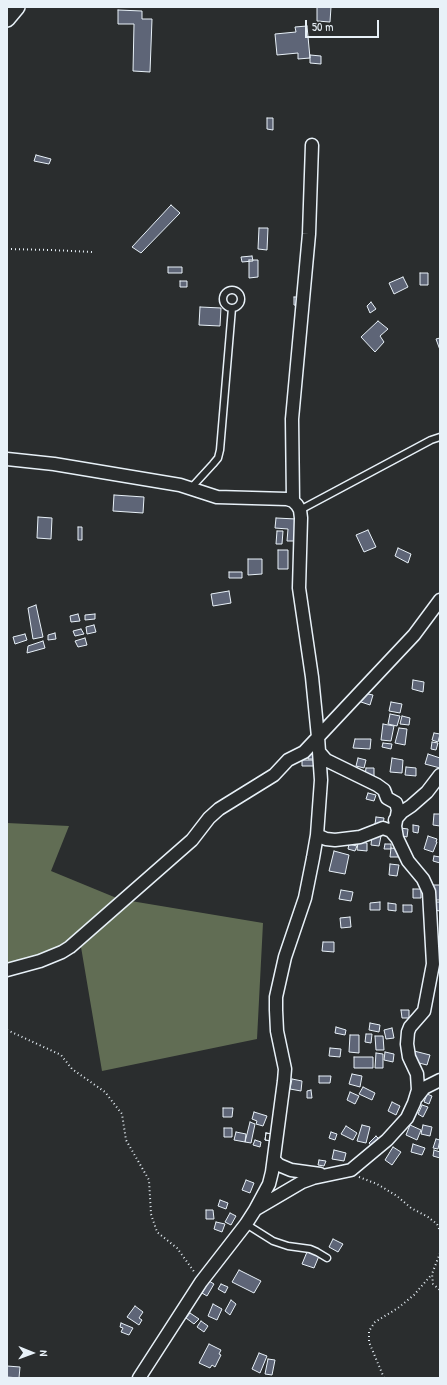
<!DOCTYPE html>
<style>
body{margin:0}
#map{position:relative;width:447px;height:1385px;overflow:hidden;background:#2a2d2e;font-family:"Patrick Hand",sans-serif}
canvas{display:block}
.frame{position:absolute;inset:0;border:8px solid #e8f1f8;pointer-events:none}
.north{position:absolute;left:12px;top:1333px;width:40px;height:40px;-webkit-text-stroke:3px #2a2d2e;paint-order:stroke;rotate:91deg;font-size:11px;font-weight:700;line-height:16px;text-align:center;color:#e8f1f8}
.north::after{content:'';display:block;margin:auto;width:14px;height:18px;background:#e8f1f8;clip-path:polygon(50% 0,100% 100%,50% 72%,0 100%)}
.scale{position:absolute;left:305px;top:20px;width:74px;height:18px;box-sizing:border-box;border:2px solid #e8f1f8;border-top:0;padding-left:5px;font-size:12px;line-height:14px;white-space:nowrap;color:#e8f1f8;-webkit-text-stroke:3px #2a2d2e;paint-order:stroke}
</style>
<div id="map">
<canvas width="447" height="1385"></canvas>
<div class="frame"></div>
<div class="north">N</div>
<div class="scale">50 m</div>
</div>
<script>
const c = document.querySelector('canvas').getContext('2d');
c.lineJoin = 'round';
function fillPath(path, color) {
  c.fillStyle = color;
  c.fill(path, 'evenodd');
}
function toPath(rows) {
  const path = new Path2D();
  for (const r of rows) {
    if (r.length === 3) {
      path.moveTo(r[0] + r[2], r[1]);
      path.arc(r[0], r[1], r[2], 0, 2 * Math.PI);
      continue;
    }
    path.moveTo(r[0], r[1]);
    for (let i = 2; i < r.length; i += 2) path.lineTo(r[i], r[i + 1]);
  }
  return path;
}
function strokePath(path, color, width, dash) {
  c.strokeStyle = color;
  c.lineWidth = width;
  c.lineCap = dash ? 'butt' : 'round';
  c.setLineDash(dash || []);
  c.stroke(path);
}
fillPath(toPath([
 [7,823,69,826,51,871,119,899,263,923,257,1039,102,1071,81,947,7,970]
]), '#616d54');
const building = toPath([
 [317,7,331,7,330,22,317,21,317,7],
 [118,10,142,11,142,19,152,19,150,72,133,71,134,24,118,24,118,10],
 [307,26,310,58,298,59,298,53,277,55,275,34,296,32,295,27,307,26],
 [310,55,321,56,321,64,310,63,310,55],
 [267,118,273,118,273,130,267,129,267,118],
 [36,155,51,159,49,164,34,161,36,155],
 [171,205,180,213,141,253,132,247,171,205],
 [259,228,268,228,267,250,258,249,259,228],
 [252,256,253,261,242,262,241,257,252,256],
 [249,260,258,260,258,277,249,278,249,260],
 [168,267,182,267,182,273,168,273,168,267],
 [420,273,428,273,428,285,420,285,420,273],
 [403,277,408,287,394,294,389,283,403,277],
 [180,281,187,281,187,287,180,287,180,281],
 [294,297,299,297,299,306,294,305,294,297],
 [371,302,376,309,370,313,367,306,371,302],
 [200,307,221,308,220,326,199,325,200,307],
 [378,321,388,329,380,336,384,342,375,352,361,337,378,321],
 [440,338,440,350,436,339,440,338],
 [114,495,144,497,143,513,113,511,114,495],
 [38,517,52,518,51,539,37,538,38,517],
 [276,518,296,519,294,541,287,541,288,529,275,528,276,518],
 [78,527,82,527,82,540,78,540,78,527],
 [368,530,376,547,364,552,356,535,368,530],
 [277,531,283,531,282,544,276,544,277,531],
 [398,548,411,554,408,563,395,556,398,548],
 [278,550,288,550,288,569,278,569,278,550],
 [248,559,262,559,262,574,248,575,248,559],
 [229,572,242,572,242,578,229,578,229,572],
 [229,591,231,603,213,606,211,594,229,591],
 [36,605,43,637,33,639,28,608,36,605],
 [78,614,80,621,71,622,70,616,78,614],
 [95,614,95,619,85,620,85,615,95,614],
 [94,625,96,632,87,634,86,627,94,625],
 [81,629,84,634,75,636,73,631,81,629],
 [55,633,56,639,48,640,48,635,55,633],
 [25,634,27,640,15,644,13,637,25,634],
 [85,638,87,645,78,647,75,641,85,638],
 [43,641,45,648,27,653,28,646,43,641],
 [413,680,424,682,423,692,412,689,413,680],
 [363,693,373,695,370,705,358,701,363,693],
 [391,702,402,704,400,713,389,711,391,702],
 [390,714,400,716,397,726,388,724,390,714],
 [402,716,410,718,409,725,400,724,402,716],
 [383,724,394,726,391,741,381,740,383,724],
 [399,728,407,729,405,745,395,743,399,728],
 [434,733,440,734,438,742,432,740,434,733],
 [355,739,371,739,370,749,353,748,355,739],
 [432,742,438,743,436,750,431,749,432,742],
 [383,743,392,744,391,749,382,747,383,743],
 [308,753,315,753,315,759,308,759,308,753],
 [428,754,440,758,440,768,425,764,428,754],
 [358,758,366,760,364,768,356,766,358,758],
 [392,758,403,760,402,773,390,772,392,758],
 [302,760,316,760,316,766,302,766,302,760],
 [406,767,416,768,416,776,405,775,406,767],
 [366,768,374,768,374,776,365,776,366,768],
 [368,793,376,795,374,801,366,799,368,793],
 [434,814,440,814,440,826,433,825,434,814],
 [376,817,384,818,383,825,375,824,376,817],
 [413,825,419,826,418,833,413,832,413,825],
 [400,828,408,829,407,837,398,835,400,828],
 [372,835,381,836,379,846,371,845,372,835],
 [428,836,437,839,436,842,437,842,433,852,424,849,428,836],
 [358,842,367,843,367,851,357,850,358,842],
 [349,844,357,846,355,851,348,849,349,844],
 [385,844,391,844,391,849,384,849,385,844],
 [391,848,400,849,399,857,390,857,391,848],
 [334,851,349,855,345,874,329,871,334,851],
 [434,856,440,857,440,863,433,861,434,856],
 [390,864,399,865,397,876,389,875,390,864],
 [433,885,440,885,440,900,432,900,433,885],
 [413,889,421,889,421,898,413,898,413,889],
 [341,890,353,892,351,901,339,899,341,890],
 [380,902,380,910,370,910,370,903,380,902],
 [435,902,440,902,440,911,434,910,435,902],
 [388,903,396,904,396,911,388,910,388,903],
 [403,905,412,905,412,912,403,912,403,905],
 [350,917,351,927,341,928,340,918,350,917],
 [323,942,334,942,334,952,322,951,323,942],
 [401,1010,409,1010,409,1018,402,1018,401,1010],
 [370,1023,380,1025,379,1032,369,1030,370,1023],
 [336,1027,346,1030,345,1035,335,1033,336,1027],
 [392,1028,394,1038,386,1039,384,1030,392,1028],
 [366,1034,372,1034,371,1043,365,1042,366,1034],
 [350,1035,359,1035,359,1053,349,1052,350,1035],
 [375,1036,383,1036,384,1050,376,1050,375,1036],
 [330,1048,341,1049,340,1057,329,1056,330,1048],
 [414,1051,430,1055,427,1065,411,1061,414,1051],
 [385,1052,394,1054,393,1062,384,1060,385,1052],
 [376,1053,383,1054,383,1068,375,1068,376,1053],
 [354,1057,373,1057,373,1068,354,1068,354,1057],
 [352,1074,362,1076,360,1087,349,1084,352,1074],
 [319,1076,331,1076,330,1083,319,1083,319,1076],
 [292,1079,302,1081,301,1091,290,1089,292,1079],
 [363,1087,375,1093,372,1100,359,1094,363,1087],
 [311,1090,312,1098,307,1098,307,1091,311,1090],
 [350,1092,359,1096,355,1104,347,1100,350,1092],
 [427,1094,432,1096,429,1104,424,1102,427,1094],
 [392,1102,400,1106,396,1115,388,1111,392,1102],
 [422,1105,428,1107,423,1117,418,1114,422,1105],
 [223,1108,233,1108,232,1117,223,1117,223,1108],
 [254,1112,267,1116,263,1126,256,1124,257,1121,252,1119,254,1112],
 [250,1122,255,1124,251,1143,245,1142,250,1122],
 [362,1125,370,1127,366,1143,357,1141,362,1125],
 [410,1125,421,1130,417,1140,406,1135,410,1125],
 [423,1125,432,1127,430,1136,421,1134,423,1125],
 [346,1126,357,1133,353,1140,341,1134,346,1126],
 [224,1128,232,1128,232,1137,224,1137,224,1128],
 [236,1132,246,1134,245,1142,234,1140,236,1132],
 [331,1132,337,1134,335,1140,329,1138,331,1132],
 [266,1133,272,1134,271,1141,265,1140,266,1133],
 [266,1133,272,1134,271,1141,265,1140,266,1133],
 [376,1136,380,1140,373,1148,369,1143,376,1136],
 [436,1139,440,1140,438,1149,433,1148,436,1139],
 [255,1140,261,1142,260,1147,253,1145,255,1140],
 [413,1144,425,1148,422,1155,411,1152,413,1144],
 [393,1147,401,1152,392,1165,385,1160,393,1147],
 [334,1150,346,1153,344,1161,332,1159,334,1150],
 [434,1150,440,1152,440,1158,433,1156,434,1150],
 [319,1160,326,1161,324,1166,318,1165,319,1160],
 [246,1180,254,1183,250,1193,242,1190,246,1180],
 [220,1200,228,1203,226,1209,218,1206,220,1200],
 [206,1210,213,1210,214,1219,206,1219,206,1210],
 [230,1213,236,1216,231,1225,225,1222,230,1213],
 [216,1222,225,1224,222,1232,214,1229,216,1222],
 [333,1239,343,1244,338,1252,329,1247,333,1239],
 [307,1252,319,1256,314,1268,302,1264,307,1252],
 [239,1270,261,1281,254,1293,232,1282,239,1270],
 [209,1281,214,1284,207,1296,202,1293,209,1281],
 [221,1284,228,1287,225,1293,218,1289,221,1284],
 [231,1300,236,1304,230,1315,225,1311,231,1300],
 [213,1304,222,1309,217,1320,208,1316,213,1304],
 [135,1306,143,1312,139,1318,142,1320,139,1325,127,1317,135,1306],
 [190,1313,199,1319,194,1324,186,1318,190,1313],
 [201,1321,208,1326,204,1332,197,1327,201,1321],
 [121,1323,133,1328,129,1335,121,1332,123,1328,120,1327,121,1323],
 [209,1344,221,1350,219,1354,221,1355,215,1367,212,1365,210,1368,199,1363,209,1344],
 [259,1353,267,1356,260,1373,252,1369,259,1353],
 [268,1359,275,1360,272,1375,265,1374,268,1359],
 [7,1366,20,1367,19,1378,7,1377,7,1366]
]);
fillPath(building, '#5e6577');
strokePath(building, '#e8f1f8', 1);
const service = toPath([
 [232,299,9],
 [191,488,213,464,218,458,220,450,232,308],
 [300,510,431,440,440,437],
 [246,1224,273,1241,288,1246,310,1249,317,1252,327,1258]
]);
const minor = toPath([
 [7,459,54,464,180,485,217,497,287,499,293,501,297,505,300,510,301,518,299,588,312,677,318,737,321,780,317,835,313,858,305,898,285,957,276,997,276,1010,277,1031,285,1069,284,1081,272,1172,269,1184,255,1210,246,1224,201,1282,139,1378],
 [293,501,292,419,309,234,312,145],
 [395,820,402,812,411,806,427,792,440,775],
 [317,835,326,839,335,840,360,837,383,828,391,831,397,838],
 [7,970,40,961,62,952,70,947,192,840,209,818,219,809,274,775,288,760,304,752,414,635,440,600],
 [417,1097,424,1088,440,1080],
 [274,1160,279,1165,291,1170,320,1174],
 [256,1209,302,1182,313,1178,351,1170,387,1140,407,1118,414,1103,418,1090,417,1074,409,1057,407,1044,408,1032,410,1027,424,1011,433,964,429,892,423,879,408,861,397,838,395,826,398,810,396,803,387,798,384,790,377,785,326,760,320,753]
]);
const tertiary = toPath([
 [7,19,17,7]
]);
strokePath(service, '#e8f1f8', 9);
strokePath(minor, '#e8f1f8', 15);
strokePath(tertiary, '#e8f1f8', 18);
strokePath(toPath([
 [7,249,51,250,93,252],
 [7,1030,61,1055,72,1069,105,1092,122,1114,126,1140,149,1180,151,1214,157,1232,177,1248,195,1273],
 [359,1177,377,1184,397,1196,411,1208,428,1217,437,1224,440,1231],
 [440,1253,432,1274,433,1284,440,1290],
 [384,1378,369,1342,369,1331,375,1322,398,1308,414,1295,432,1274]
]), '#e8f1f8', 2, [1, 3]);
strokePath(service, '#2a2d2e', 6);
strokePath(minor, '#2a2d2e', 12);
strokePath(tertiary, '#2a2d2e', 15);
</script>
